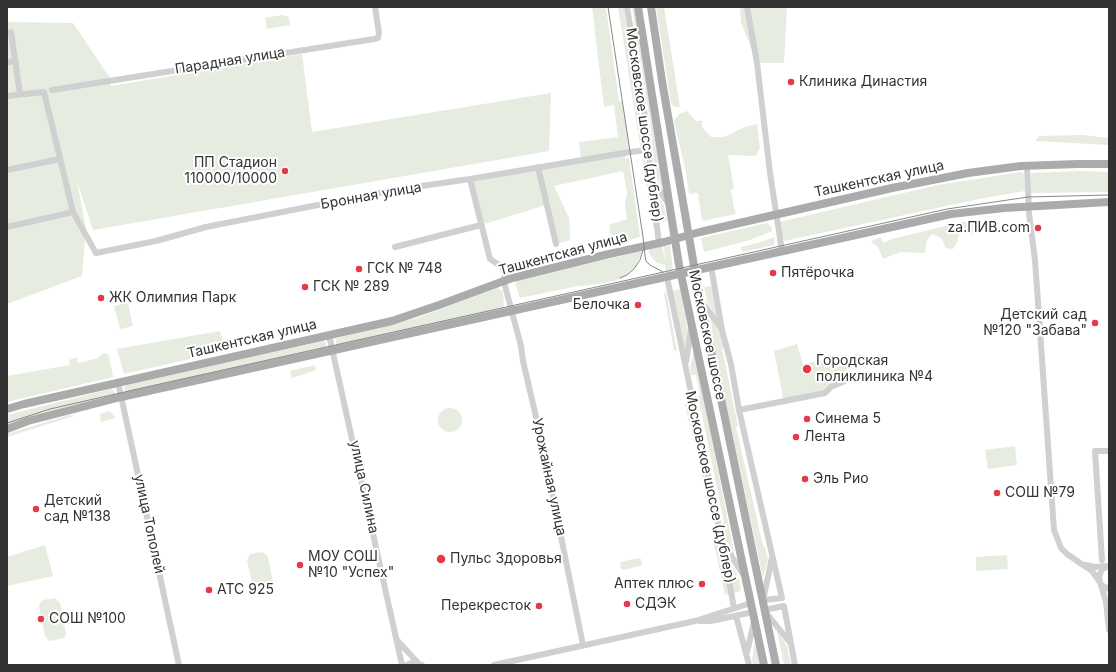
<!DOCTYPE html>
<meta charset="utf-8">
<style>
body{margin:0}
#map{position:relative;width:1116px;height:672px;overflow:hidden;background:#fff;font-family:Inter,sans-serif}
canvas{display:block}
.frame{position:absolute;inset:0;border:8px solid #333;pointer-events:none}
</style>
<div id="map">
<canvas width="1116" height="672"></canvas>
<div class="frame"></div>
</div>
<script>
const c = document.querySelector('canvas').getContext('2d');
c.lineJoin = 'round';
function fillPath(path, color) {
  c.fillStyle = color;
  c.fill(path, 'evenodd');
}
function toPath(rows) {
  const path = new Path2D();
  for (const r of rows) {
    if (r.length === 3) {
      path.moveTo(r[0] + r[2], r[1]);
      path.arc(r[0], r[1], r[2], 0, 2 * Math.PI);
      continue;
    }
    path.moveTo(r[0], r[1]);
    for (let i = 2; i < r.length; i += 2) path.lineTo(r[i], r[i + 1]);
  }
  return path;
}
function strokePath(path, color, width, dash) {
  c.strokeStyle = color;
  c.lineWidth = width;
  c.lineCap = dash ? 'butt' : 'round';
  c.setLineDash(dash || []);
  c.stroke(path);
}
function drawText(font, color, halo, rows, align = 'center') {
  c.font = font + ' Inter,sans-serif';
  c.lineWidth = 4;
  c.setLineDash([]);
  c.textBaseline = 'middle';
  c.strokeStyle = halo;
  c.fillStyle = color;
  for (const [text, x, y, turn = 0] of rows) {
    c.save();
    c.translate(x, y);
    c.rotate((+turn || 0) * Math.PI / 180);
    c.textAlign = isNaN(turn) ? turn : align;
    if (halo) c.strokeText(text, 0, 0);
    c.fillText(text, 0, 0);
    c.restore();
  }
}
fillPath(toPath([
 [592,7,606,7,619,101,622,101,630,152,626,153,625,159,629,157,640,237,612,245,609,225,627,219,625,205,627,192,623,171,554,186,569,218,570,240,556,244,546,205,481,225,470,179,581,160,579,142,618,137,614,105,604,107],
 [618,7,624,7,645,146,641,151],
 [632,7,634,7,663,188,655,175,650,121],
 [656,7,664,7,680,107,674,107,671,103],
 [740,7,787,7,784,63,757,63,741,22],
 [282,15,289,17,290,25,267,29,265,18],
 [7,22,73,23,110,78,111,86,302,54,312,132,551,93,549,151,93,230,77,181,86,229,82,276,7,304],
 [687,111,696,121,702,121,702,127,711,137,724,137,745,127,757,124,760,148,756,156,728,155,734,189,731,189,734,208,736,214,702,221,698,193,689,194,686,172,674,121,679,114],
 [1082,135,1109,138,1109,145,1035,141,1039,136],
 [642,157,645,159,656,227,653,226],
 [1080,171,1109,172,1109,192,1031,193,1031,173],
 [1021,172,1024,174,1025,191,979,199,784,241,779,222,938,185],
 [655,191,664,206,667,221,661,222],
 [962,222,982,222,975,233,959,234,957,242,953,249,946,248,941,238,932,234,927,240,925,253,900,252,883,259,878,247,871,242,880,237,884,243,892,239],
 [767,223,771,226,772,231,750,240,704,252,701,238],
 [775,237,774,245,742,252,741,247,761,242],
 [670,245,673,270,666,274,665,265,657,263,653,259,649,253,649,249,662,246,665,260,664,246],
 [639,252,642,252,636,266,627,275,615,281,591,285,578,286,520,298,515,283,517,280,549,272],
 [711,286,718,319,708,304,704,287],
 [497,288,503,291,504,310,338,348,336,345,336,340,338,338,420,317],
 [680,289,688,330,685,351,673,291],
 [666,291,677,351,674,351,664,294],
 [128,303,133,326,120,329,114,306],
 [711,318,720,332,724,348,722,348,738,426,736,427,763,546,765,547,768,559,763,578,714,347],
 [220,331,225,351,124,374,117,349],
 [323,341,326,343,327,349,314,350,127,394,124,388,126,385],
 [797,344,803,364,845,356,848,368,831,387,821,395,784,402,774,351],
 [694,349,735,557,727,544,722,523,724,522,698,396,700,395,696,375,691,375,690,368],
 [106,353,109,356,113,377,7,402,7,376,70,365,69,360,77,357,78,363,98,358,102,354],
 [315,365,316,370,292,378,290,371],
 [111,389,114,391,115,394,113,400,7,427,7,415],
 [688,403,693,430,696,430,709,498,706,498,693,431,691,431,685,404],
 [450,420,12],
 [109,411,116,418,101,422,100,414],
 [69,415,74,416,7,437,7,434,13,432],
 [1015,446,1017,465,988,469,985,450],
 [713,539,716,539,718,542,729,594,725,595],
 [45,545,53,576,7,586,7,557],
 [262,552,266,554,268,557,274,588,271,592,258,595,254,592,247,560,250,554],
 [1007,555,1008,569,976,571,976,557],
 [638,558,641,559,642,564,640,566,623,570,621,569,620,563,621,562],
 [728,559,738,575,741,591,734,593],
 [55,598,60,603,66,634,64,638,50,641,48,640,45,636,39,606,40,603,43,600],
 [777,631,787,646,791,665,784,665],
 [755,640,760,665,753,665,752,660]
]), '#e6ecdf');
strokePath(toPath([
 [627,7,646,122,651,178,659,243],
 [747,7,757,63,770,173,782,251],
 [11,32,20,94],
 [7,62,16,61],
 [52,90,374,39,378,38,379,33,375,7],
 [7,96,44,92,73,212,96,253,156,241,206,227,394,190,470,179,630,152,648,150],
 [1027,166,1029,213,1035,260,1054,530,1061,548,1067,554,1092,571,1099,581],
 [538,167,556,244],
 [7,170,60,159],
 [470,179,490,259,502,267,505,274,504,282,521,346,523,361,541,438,583,645],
 [652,179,668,203],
 [7,227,73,212],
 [395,247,481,225],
 [711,266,722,330,731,364,739,410,782,598,763,600,772,558],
 [667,277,722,542,734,608],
 [702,302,721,328],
 [329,335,402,665],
 [686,362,691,330],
 [118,382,179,665],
 [739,410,825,393,831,387,858,375],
 [724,545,743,574],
 [1102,560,1095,451,1109,451],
 [1086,565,1095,567,1106,566],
 [1109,566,1102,569,1099,577,1101,585,1109,589],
 [1101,585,1106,602,1109,630],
 [736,616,749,665],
 [699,621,711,621,753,612],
 [397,640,418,663],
 [791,644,764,610,784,606,795,665],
 [747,652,754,622],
 [406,665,414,662,422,665],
 [494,665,695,621,751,603]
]), '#d0d0d0', 6);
strokePath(toPath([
 [638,7,679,265,764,665],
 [651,7,662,81,697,283,776,665],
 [7,409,24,404,392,321,439,305,512,278,609,254,664,242,700,232,892,188,968,173,1021,166,1078,164,1109,164],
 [7,429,28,421,121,397,951,214,1004,208,1109,202]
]), '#ababab', 8);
strokePath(toPath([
 [608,7,643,237,645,256,646,261,650,265,663,272],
 [620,278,627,275,634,269,640,260,643,250],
 [7,423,50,409,142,388,947,209,1028,197,1109,195]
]), '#888', 1);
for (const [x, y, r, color] of [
 [791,82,4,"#e63946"],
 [285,171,4,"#e63946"],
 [1038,228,4,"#e63946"],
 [359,269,4,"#e63946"],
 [773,273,4,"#e63946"],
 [305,287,4,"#e63946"],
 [101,298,4,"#e63946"],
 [638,305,4,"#e63946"],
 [1095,323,4,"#e63946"],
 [807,369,5,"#e63946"],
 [807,419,4,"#e63946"],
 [796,437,4,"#e63946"],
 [805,479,4,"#e63946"],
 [997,493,4,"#e63946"],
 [36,509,4,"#e63946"],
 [441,559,5,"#e63946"],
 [300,565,4,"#e63946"],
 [702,584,4,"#e63946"],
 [209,590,4,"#e63946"],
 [627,604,4,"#e63946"],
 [539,606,4,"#e63946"],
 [41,619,4,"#e63946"]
]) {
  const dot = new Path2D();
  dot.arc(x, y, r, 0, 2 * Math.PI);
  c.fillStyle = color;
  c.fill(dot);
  strokePath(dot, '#fff', 1.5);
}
drawText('14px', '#333', '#fff', [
 ["Парадная улица",230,61,-9],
 ["Московское шоссе (дублер)",644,125,82],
 ["Ташкентская улица",879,179,-12],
 ["Бронная улица",371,196,-10],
 ["Ташкентская улица",563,254,-15],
 ["Московское шоссе",707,335,78],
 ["Ташкентская улица",252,339,-13],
 ["Урожайная улица",549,477,78],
 ["улица Силина",364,487,78],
 ["Московское шоссе (дублер)",710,487,78],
 ["улица Тополей",149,524,78]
]);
drawText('14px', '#333', '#fff', [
 ["Клиника Династия",799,82],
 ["ПП Стадион",277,163,"right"],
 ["110000/10000",277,179,"right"],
 ["za.ПИВ.com",1030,228,"right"],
 ["ГСК № 748",367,269],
 ["Пятёрочка",781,273],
 ["ГСК № 289",313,287],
 ["ЖК Олимпия Парк",109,298],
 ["Белочка",630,305,"right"],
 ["Детский сад",1087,315,"right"],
 ["№120 \"Забава\"",1087,331,"right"],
 ["Городская",816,361],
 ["поликлиника №4",816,377],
 ["Синема 5",815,419],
 ["Лента",804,437],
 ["Эль Рио",813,479],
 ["СОШ №79",1005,493],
 ["Детский",44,501],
 ["сад №138",44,517],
 ["МОУ СОШ",308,557],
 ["№10 \"Успех\"",308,573],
 ["Пульс Здоровья",450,559],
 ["Аптек плюс",694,584,"right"],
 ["АТС 925",217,590],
 ["СДЭК",635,604],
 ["Перекресток",531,606,"right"],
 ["СОШ №100",49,619]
], 'left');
</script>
